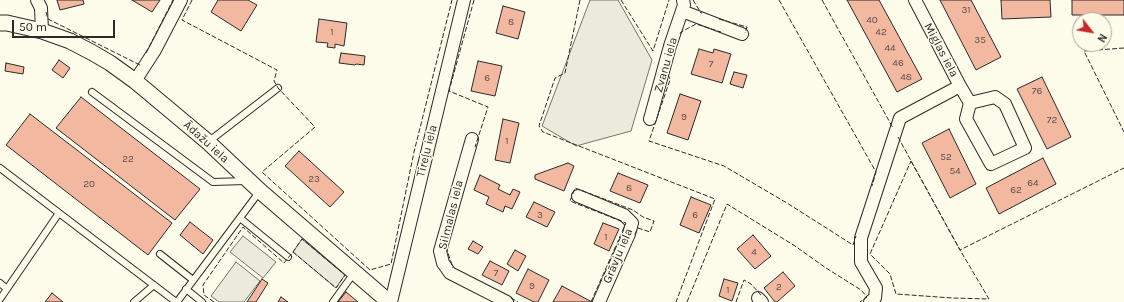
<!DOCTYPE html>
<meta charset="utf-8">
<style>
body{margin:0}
#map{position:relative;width:1124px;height:302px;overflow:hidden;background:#fdfbea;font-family:Karla,sans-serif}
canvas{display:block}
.north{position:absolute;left:1072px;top:12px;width:40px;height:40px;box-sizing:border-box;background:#fdfbea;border:1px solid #a9a89e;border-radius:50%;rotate:121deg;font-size:11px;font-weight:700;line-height:16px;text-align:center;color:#2b2b2b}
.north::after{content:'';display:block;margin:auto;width:14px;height:18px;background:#c62828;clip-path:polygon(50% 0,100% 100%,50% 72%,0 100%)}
.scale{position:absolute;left:12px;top:20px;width:103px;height:18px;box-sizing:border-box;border:2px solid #2b2b2b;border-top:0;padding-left:5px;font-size:12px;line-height:14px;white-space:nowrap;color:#2b2b2b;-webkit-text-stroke:3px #fdfbea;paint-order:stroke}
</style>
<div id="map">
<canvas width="1124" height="302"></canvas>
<div class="north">N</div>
<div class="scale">50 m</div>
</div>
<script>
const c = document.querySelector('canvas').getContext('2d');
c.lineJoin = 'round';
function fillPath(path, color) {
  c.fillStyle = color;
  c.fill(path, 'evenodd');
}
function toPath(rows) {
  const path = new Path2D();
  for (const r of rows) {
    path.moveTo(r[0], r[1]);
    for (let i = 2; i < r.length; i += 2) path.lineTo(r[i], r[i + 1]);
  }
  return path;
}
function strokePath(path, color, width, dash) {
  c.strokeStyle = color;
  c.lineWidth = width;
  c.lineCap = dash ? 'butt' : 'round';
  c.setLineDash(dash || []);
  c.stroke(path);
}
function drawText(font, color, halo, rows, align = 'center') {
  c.font = font + ' Karla,sans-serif';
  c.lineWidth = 3;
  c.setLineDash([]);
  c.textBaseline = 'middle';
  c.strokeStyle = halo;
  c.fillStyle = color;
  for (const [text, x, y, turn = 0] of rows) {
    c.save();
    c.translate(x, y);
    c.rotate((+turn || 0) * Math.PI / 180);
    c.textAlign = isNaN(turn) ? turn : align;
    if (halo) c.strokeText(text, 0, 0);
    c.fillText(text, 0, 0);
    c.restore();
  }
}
const green = toPath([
 [590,0,618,0,652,60,631,131,576,146,542,126,590,0],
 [243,236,276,262,263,278,230,252,243,236],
 [302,239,345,275,336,288,293,252,302,239],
 [236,262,260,281,244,302,219,302,211,296,236,262]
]);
fillPath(green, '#ecebdb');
strokePath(green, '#74746e', 1);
const building = toPath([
 [57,0,83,0,84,4,60,10,57,0],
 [132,0,160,0,152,12,132,0],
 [218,0,248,0,257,5,241,31,211,12,218,0],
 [847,0,879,0,922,79,897,92,847,0],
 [940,0,971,0,1001,57,976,70,940,0],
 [1001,0,1050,0,1051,17,1002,19,1001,0],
 [1072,0,1124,0,1124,15,1072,15,1072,0],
 [503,6,525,12,518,39,496,33,503,6],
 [319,19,347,23,344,46,335,44,335,48,327,47,328,43,316,42,319,19],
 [699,49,713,53,714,49,731,54,722,83,691,74,699,49],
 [341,53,365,56,364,65,356,64,355,65,339,63,341,53],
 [59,60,70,68,63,78,52,70,59,60],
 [478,61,502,66,495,96,471,91,478,61],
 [6,63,24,67,23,74,5,71,6,63],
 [734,72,747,75,743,88,730,84,734,72],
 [1042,77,1071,137,1047,149,1017,89,1042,77],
 [680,94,701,101,688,140,667,133,680,94],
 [81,97,200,189,175,220,56,128,81,97],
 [30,114,172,223,148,255,6,145,30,114],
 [503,119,519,123,510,163,495,160,503,119],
 [949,129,976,184,950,198,922,143,949,129],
 [299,151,344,192,330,207,285,166,299,151],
 [1043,158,1056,184,999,214,986,188,1043,158],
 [568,163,574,166,564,191,535,179,535,175,568,163],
 [618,173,648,185,640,203,610,191,618,173],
 [480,175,500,185,498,189,510,195,513,189,520,192,512,209,505,206,503,212,486,204,489,197,474,190,480,175],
 [691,197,711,205,699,233,680,225,691,197],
 [534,202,555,212,547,227,526,217,534,202],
 [190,222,213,240,203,254,180,235,190,222],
 [603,223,619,229,609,251,594,244,603,223],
 [753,235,771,256,755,269,737,249,753,235],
 [473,241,483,247,478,254,468,249,473,241],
 [515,250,526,256,518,271,507,264,515,250],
 [490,261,509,271,502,285,482,275,490,261],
 [528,269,549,280,538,302,534,302,516,293,528,269],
 [783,272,795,286,777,302,775,302,764,288,783,272],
 [262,279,268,283,256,302,247,302,262,279],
 [724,279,738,283,732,301,719,296,724,279],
 [562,286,592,302,553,302,562,286],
 [346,292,358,302,338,302,346,292],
 [52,293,63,302,45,302,52,293],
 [281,297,288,302,278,302,281,297]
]);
fillPath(building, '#f2b8a0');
strokePath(building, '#2b2b2b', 1);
const service = toPath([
 [92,92,213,182,246,181],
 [208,142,278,88],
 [0,168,59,213],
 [240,218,288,257],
 [160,254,193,280],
 [0,283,7,289],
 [186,289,202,302],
 [0,299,59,213,176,302],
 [134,302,154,285],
 [177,302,260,191],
 [333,302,354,273]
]);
const minor = toPath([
 [37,0,41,8,42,31],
 [682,11,742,34],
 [135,81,155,50,181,0],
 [960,86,970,103,966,119,991,164,1025,148,1005,104,995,97,970,103],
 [650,119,670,46,684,5,683,0],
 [472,139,440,251,443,263,450,273,507,302],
 [578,196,624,215,632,223,629,234,599,302],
 [758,298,762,302],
 [391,302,464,0],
 [870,302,875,298,876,288,861,262,861,238,900,118,960,86,915,0]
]);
const tertiary = toPath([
 [0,23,7,23,42,31,70,41,93,53,110,63,135,81,208,142,260,191,389,302]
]);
strokePath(service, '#2b2b2b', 8);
strokePath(minor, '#2b2b2b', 14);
strokePath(tertiary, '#2b2b2b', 17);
strokePath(service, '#fdfbea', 6);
strokePath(minor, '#fdfbea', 12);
strokePath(tertiary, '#fdfbea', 15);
strokePath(toPath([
 [192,0,182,20,277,70,274,81,278,88,315,127,262,172,370,270,391,264,414,152,452,0],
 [474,0,449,91,488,107,475,147],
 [580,0,565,73,555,78,539,126,543,132,715,199,676,302],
 [621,0,653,51,669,0],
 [693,0,701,13,702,13],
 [779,0,876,172,872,186],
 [822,0,893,128],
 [46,12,48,19,140,65,140,64],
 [719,19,747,27,745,33],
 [680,34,681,32,696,24,721,32],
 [1124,48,1084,51,1124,132],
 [146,53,173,0],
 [668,74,670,80,649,141,724,166,787,203,853,245,856,236],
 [898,137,960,250,1124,168],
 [911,161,960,250,989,299,952,298,896,294,890,274,870,254,911,161],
 [446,247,453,268],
 [511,298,518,302],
 [214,302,204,295,203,285,243,227,284,263,293,252,336,288,345,275,302,239,293,252],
 [591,302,626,223,570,201,575,188,633,210,643,217,654,221,650,232,638,228,634,236],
 [687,302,727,204,795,246,826,268,861,290,867,297,860,302],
 [736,302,744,280,751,284,761,295]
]), '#2b2b2b', 1, [5, 2]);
drawText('10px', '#5d4e48', null, [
 ["31",966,10],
 ["40",872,20],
 ["8",511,22],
 ["1",332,32],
 ["42",881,32],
 ["35",980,40],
 ["44",890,48],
 ["46",898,63],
 ["7",711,64],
 ["48",906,77],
 ["6",487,78],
 ["76",1037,91],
 ["9",684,117],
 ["72",1052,120],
 ["1",507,141],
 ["52",946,157],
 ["22",128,159],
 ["54",955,171],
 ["23",314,179],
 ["64",1033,183],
 ["20",89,184],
 ["8",629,188],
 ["62",1016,190],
 ["3",540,215],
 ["6",695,215],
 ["1",606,237],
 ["4",754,252],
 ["7",496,273],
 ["9",532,286],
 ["2",779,287],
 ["1",728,290]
]);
drawText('12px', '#2b2b2b', '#fdfbea', [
 ["Miglas iela",941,50,62],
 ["Zvanu iela",666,65,-74],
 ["Ādažu iela",206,142,42],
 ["Tīreļu iela",427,151,-76],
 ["Silmalas iela",451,215,-76],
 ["Grāvju iela",618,256,-67]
]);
</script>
